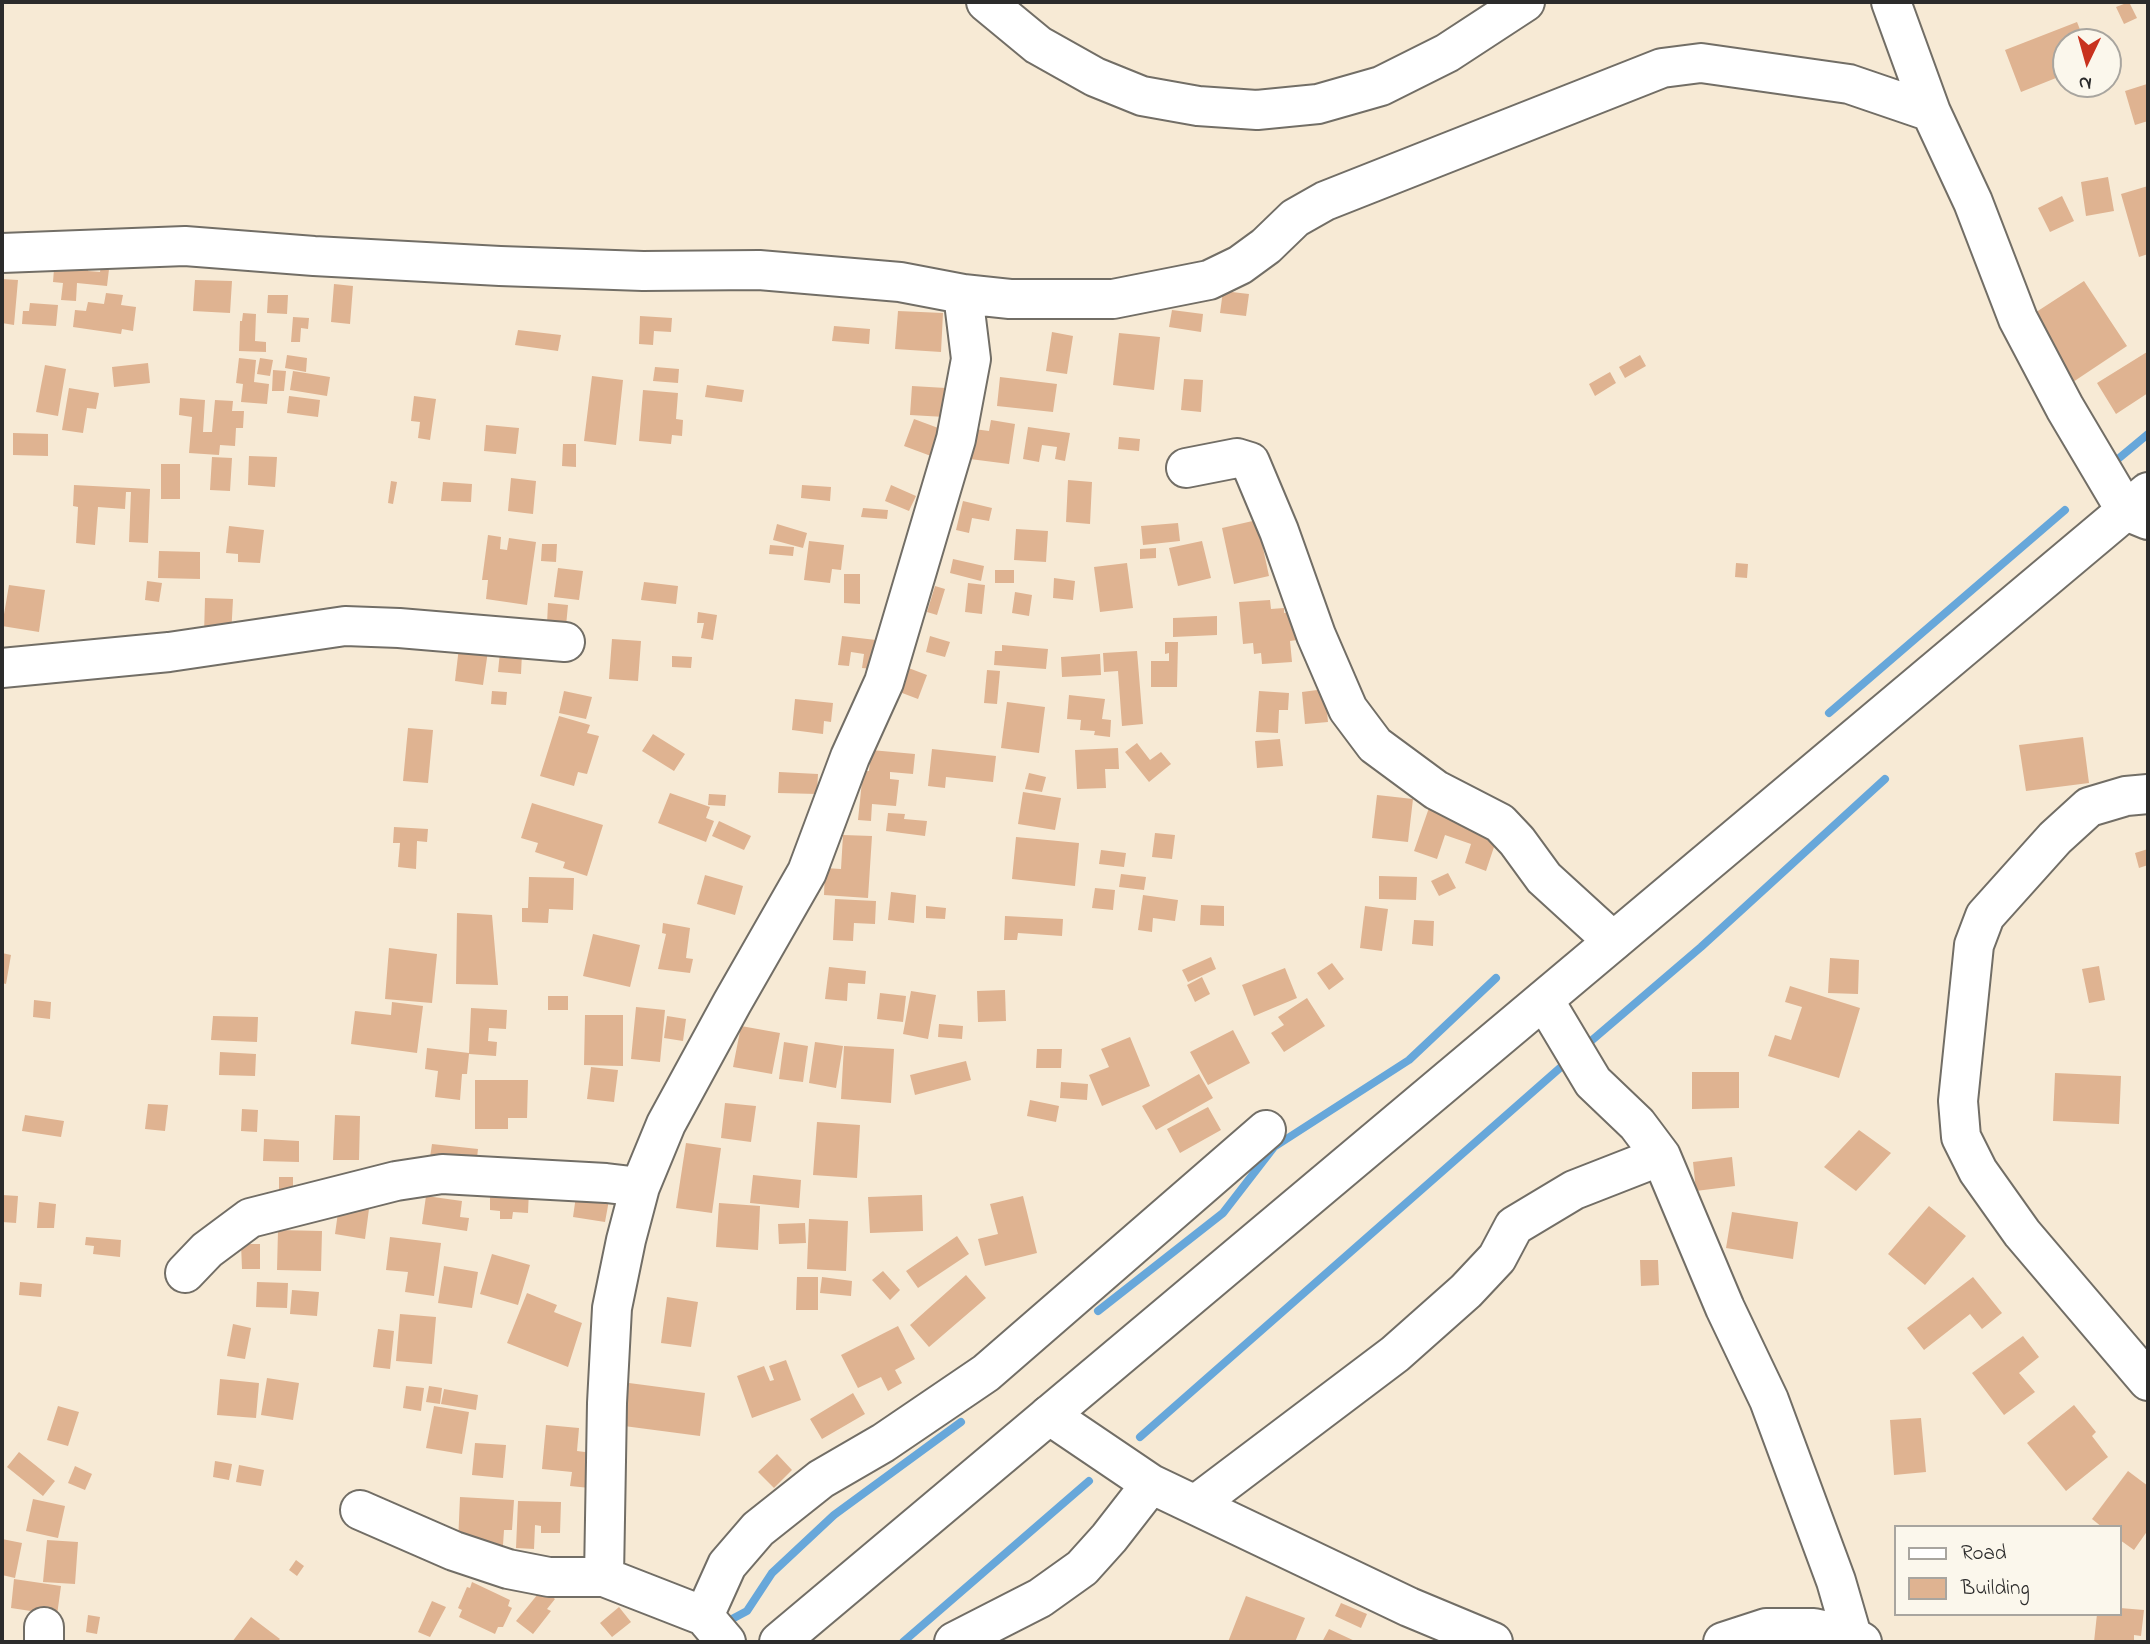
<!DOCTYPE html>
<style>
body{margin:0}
#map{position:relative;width:2150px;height:1644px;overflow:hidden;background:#f7ead5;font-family:"Indie Flower",sans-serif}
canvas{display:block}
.frame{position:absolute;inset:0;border:4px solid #2b2b2b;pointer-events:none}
.legend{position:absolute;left:1894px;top:1525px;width:228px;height:91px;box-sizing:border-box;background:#fbf7ec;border:2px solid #a8a59f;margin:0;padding:9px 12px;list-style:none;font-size:21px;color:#2b2b2b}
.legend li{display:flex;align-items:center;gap:14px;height:35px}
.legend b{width:35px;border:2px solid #a8a59f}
.north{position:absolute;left:2052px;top:28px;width:70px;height:70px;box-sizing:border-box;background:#fbf7ec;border:2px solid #a8a59f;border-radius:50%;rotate:185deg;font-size:19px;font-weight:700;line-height:28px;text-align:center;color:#2b2b2b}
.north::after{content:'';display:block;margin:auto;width:24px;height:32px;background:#c8321e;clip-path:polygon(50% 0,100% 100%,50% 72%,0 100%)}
</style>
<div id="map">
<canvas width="2150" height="1644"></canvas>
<div class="frame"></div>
<ul class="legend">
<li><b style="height:9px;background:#fff"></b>Road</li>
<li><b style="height:19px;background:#dfb391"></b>Building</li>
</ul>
<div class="north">N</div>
</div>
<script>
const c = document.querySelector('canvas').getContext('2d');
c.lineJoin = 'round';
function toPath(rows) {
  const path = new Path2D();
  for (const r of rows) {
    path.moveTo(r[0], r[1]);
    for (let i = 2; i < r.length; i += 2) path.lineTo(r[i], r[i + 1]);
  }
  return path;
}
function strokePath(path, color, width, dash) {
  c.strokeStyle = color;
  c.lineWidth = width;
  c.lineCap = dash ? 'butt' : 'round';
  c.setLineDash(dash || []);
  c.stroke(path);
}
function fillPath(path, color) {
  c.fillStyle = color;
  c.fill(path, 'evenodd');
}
strokePath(toPath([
 [2118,459,2148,434],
 [1829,713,2065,510],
 [1584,1047,1701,947,1885,779],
 [1098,1311,1223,1213,1274,1147,1409,1060,1496,978],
 [1140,1437,1569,1060],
 [732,1619,747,1611,772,1573,834,1515,961,1422],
 [903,1642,1089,1481]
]), '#67a7da', 8);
fillPath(toPath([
 [2129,2,2137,18,2124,24,2116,7],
 [2077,22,2085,42,2066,42,2066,74,2021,92,2005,50],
 [2147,84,2148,121,2135,125,2125,91],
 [2108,177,2114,211,2086,216,2081,182],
 [2148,186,2148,254,2139,257,2121,194],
 [2062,196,2074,221,2050,232,2038,208],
 [102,260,110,261,107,286,77,283,76,301,61,300,63,283,53,282,54,269,64,270,65,261,89,263,88,271,100,272],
 [2,279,18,280,14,325,2,323],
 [195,280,232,281,230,313,193,311],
 [2084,281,2127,346,2070,384,2027,318],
 [334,284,353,286,350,324,331,322],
 [1223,291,1249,294,1246,316,1220,313],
 [106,293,123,295,121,305,136,307,133,331,122,329,121,334,73,327,75,310,86,311,88,302,104,304],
 [268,295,288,295,287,314,267,313],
 [30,303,58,305,56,326,22,324,23,311,29,311],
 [1172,310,1203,314,1201,332,1169,327],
 [898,311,943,313,941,352,895,349],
 [243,313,256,314,255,341,266,342,266,352,239,351,240,321,242,321],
 [640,316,672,318,671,332,654,331,653,345,639,344],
 [293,317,309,318,308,329,301,328,300,342,291,342],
 [834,326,870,329,869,344,832,341],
 [518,330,561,335,558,351,515,345],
 [1052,332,1073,336,1067,374,1046,371],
 [1119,333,1160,337,1154,390,1113,385],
 [2147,352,2148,393,2116,414,2097,383],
 [287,355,307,358,306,372,285,368],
 [1640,355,1646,366,1625,378,1619,367],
 [239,358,256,360,254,382,269,384,267,404,241,402,243,384,236,383],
 [260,358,273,360,270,376,257,374],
 [148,363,150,383,114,387,112,367],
 [45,365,66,369,58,416,36,412],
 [655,367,679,369,678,383,653,381],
 [273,370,286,371,284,391,272,391],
 [293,371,330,377,327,396,290,390],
 [1610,372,1616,383,1595,396,1589,384],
 [592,376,623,380,616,445,584,441],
 [1000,377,1057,384,1053,412,997,406],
 [1184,379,1203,380,1201,412,1181,410],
 [707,385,744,390,742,402,705,397],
 [912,386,946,388,945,417,910,415],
 [69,388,99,393,96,409,87,408,83,433,62,430],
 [643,390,678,393,676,419,683,420,682,436,672,435,671,444,639,441],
 [289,396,320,400,318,417,287,413],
 [414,396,436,399,430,440,418,438,420,422,411,421],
 [180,398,205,400,203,432,212,432,215,400,233,401,232,411,244,411,243,428,236,428,235,446,220,445,219,455,189,453,192,417,179,415],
 [914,419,949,432,939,459,904,446],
 [991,420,1015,424,1009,464,970,459,974,429,989,431],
 [486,425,519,428,516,454,484,451],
 [1028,427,1070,433,1065,461,1055,459,1057,447,1042,445,1039,462,1023,459],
 [13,433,48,434,48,456,13,455],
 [1119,437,1140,439,1139,451,1118,449],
 [563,444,576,444,576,467,562,466],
 [249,456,277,457,275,487,248,485],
 [212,457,232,458,230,491,210,490],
 [161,464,180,464,180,499,161,499],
 [511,478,536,481,533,514,508,511],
 [1068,480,1092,482,1090,524,1066,522],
 [391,481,397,482,393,504,388,503],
 [443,482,472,484,471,502,441,501],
 [74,485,150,489,148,543,129,542,131,492,126,492,125,509,98,507,95,545,76,543,78,507,73,506],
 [802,485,831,487,830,501,801,498],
 [891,485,916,496,909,511,885,501],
 [963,501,992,508,989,521,972,518,969,533,956,530],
 [863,508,888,510,887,519,861,517],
 [1257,520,1269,576,1234,584,1222,528],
 [1178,523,1180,541,1143,545,1141,526],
 [777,524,807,533,803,548,773,540],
 [229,526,264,530,260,563,238,562,238,554,226,553],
 [1016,529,1048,531,1046,562,1014,560],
 [488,535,501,537,500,549,507,550,509,538,536,542,527,605,486,599,488,580,482,580],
 [809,541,844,545,841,570,832,569,830,583,804,580],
 [1202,541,1211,578,1178,586,1169,548],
 [542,544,557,544,556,562,541,561],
 [770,545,794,547,793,556,769,554],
 [1156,548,1156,558,1140,559,1140,549],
 [159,551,200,552,200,579,158,578],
 [953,559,984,566,981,581,950,573],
 [1127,563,1133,608,1100,612,1094,567],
 [1736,563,1748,564,1747,578,1735,577],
 [558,568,583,571,579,600,554,597],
 [995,570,1014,570,1014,583,995,583],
 [844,574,860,574,860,604,844,603],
 [1054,578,1075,581,1073,600,1053,598],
 [147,581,162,583,159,602,145,600],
 [644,582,678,586,676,604,641,600],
 [968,583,985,585,982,614,965,612],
 [9,585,45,590,39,632,2,626],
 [935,586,945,589,937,615,927,612],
 [1015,592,1032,595,1029,616,1012,613],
 [205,598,233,599,231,636,204,635],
 [1270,600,1271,609,1284,608,1284,613,1294,612,1297,640,1290,641,1292,662,1262,664,1261,653,1254,654,1253,643,1243,644,1239,602],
 [548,603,568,605,566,626,547,624],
 [698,612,717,615,713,640,701,638,704,623,697,623],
 [1217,616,1217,635,1173,637,1173,618],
 [842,636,876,640,873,669,862,668,864,654,851,652,849,666,838,665],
 [930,636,950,642,945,657,926,652],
 [612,639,641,641,638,681,609,679],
 [1165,642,1178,642,1177,687,1151,687,1151,661,1169,661,1169,653,1165,654],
 [1002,645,1048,649,1046,669,994,665,995,651,1002,651],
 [459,647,488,651,483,685,455,681],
 [1137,651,1143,724,1122,726,1118,671,1104,672,1103,653],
 [500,652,522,653,521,674,498,672],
 [1100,654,1101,675,1062,677,1061,657],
 [672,656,692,657,691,668,672,667],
 [898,664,927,675,918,699,889,688],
 [987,670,1000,671,997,704,984,703],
 [1325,689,1328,722,1305,724,1302,692],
 [492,691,507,692,506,705,491,704],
 [564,691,592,697,586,719,559,713],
 [1259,691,1289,693,1288,710,1279,710,1278,733,1256,732],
 [1069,695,1105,699,1102,719,1111,720,1110,737,1094,735,1095,731,1080,730,1081,720,1067,719],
 [795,699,833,703,831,722,824,721,823,734,792,730],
 [1007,702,1045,707,1039,753,1001,748],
 [559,716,590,725,587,733,599,736,587,774,578,772,574,786,540,776],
 [408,728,433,730,428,783,403,781],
 [653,734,685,754,674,771,642,751],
 [2083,737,2089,783,2026,791,2019,745],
 [1280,739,1283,766,1257,768,1255,741],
 [1137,743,1150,760,1161,752,1171,764,1149,782,1125,752],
 [1118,748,1119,769,1105,769,1106,788,1077,789,1075,750],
 [932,749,996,756,993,782,946,777,945,788,928,786],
 [871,750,915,754,913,774,890,772,890,779,899,780,896,806,872,804,871,821,858,820,863,771,869,771],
 [779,772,818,774,817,794,778,793],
 [1029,773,1046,777,1042,792,1025,789],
 [1023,792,1061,798,1055,830,1018,824],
 [670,793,710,807,706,818,714,821,706,842,658,823],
 [709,794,726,795,725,806,708,805],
 [1377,795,1413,799,1408,842,1372,838],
 [1431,802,1501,826,1486,871,1465,863,1471,844,1445,835,1437,859,1414,851],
 [532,803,603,825,587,876,563,868,565,862,535,852,538,843,521,838],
 [888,813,905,814,904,819,927,821,925,836,886,831],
 [719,821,751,836,744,850,712,836],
 [394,827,428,829,427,842,417,841,416,869,398,867,400,843,393,843],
 [1155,833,1175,835,1172,859,1152,857],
 [843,835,872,836,868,898,824,895,825,868,841,869],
 [1016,837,1079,843,1075,886,1012,879],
 [2148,849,2148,865,2139,868,2135,853],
 [1101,850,1126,853,1124,867,1099,864],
 [1448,873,1456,888,1439,896,1431,881],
 [1121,874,1146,877,1144,890,1119,887],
 [705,875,743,886,735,915,697,904],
 [1379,876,1417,877,1416,900,1379,899],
 [529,877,574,878,573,910,549,909,548,923,522,922,522,908,528,908],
 [1095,888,1115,890,1113,910,1092,908],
 [891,892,916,895,914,923,888,920],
 [1143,895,1178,900,1175,921,1153,918,1152,932,1138,930],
 [835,899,876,901,875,924,854,923,853,941,833,940],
 [1201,905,1224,906,1224,926,1200,925],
 [926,906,946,908,945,919,926,918],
 [1365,906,1388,909,1382,951,1360,948],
 [457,913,492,915,498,985,456,984],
 [1005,916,1063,919,1062,936,1018,933,1017,940,1004,940],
 [1414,920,1434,921,1433,946,1412,944],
 [663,923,690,928,686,958,693,959,690,973,658,969,666,934,662,933],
 [593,934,640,945,630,987,583,976],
 [389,948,437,954,432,1003,385,999],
 [2,953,11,955,6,984,2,983],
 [1211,957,1216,969,1188,982,1182,970],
 [1830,958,1859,960,1858,994,1828,993],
 [1332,963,1344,979,1329,990,1317,973],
 [2099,966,2105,1000,2089,1003,2082,969],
 [829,967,866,971,865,984,848,983,847,1001,825,999],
 [1285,968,1297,998,1254,1016,1242,985],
 [1202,977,1210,994,1195,1002,1187,985],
 [1790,986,1860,1008,1839,1078,1768,1056,1775,1035,1791,1040,1802,1007,1785,1002],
 [1005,990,1006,1021,978,1022,977,991],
 [911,991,936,995,928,1039,903,1034],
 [880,993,906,996,903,1022,877,1019],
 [548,996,568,996,568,1010,548,1010],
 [1307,998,1325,1026,1284,1052,1271,1033,1284,1025,1278,1017],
 [34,1000,51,1002,50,1019,33,1017],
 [392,1002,423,1006,417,1053,351,1044,355,1011,391,1015],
 [636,1007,665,1010,660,1062,631,1059],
 [471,1008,507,1010,506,1029,489,1028,488,1041,497,1042,496,1056,469,1054,467,1074,462,1074,460,1100,435,1097,438,1071,425,1069,427,1048,469,1053],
 [585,1015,623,1015,623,1066,584,1065],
 [213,1016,258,1017,257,1042,211,1040],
 [667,1016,686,1019,683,1041,664,1038],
 [939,1024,963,1026,962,1039,938,1037],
 [741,1026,780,1033,772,1074,733,1067],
 [1233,1030,1250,1063,1208,1085,1190,1052],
 [1130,1037,1150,1086,1102,1106,1089,1075,1109,1067,1101,1049],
 [784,1042,808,1046,803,1082,779,1079],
 [815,1042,843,1046,836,1088,809,1083],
 [844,1046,894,1049,891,1103,841,1099],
 [1037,1049,1062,1049,1061,1068,1036,1068],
 [220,1052,256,1054,255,1076,219,1075],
 [966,1061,971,1080,915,1095,910,1075],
 [591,1067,618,1070,614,1102,587,1099],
 [1692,1072,1739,1072,1739,1108,1692,1109],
 [2055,1073,2121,1076,2119,1124,2053,1121],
 [1199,1074,1213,1098,1156,1130,1142,1106],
 [475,1080,528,1080,527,1118,508,1118,508,1129,475,1129],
 [1061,1082,1088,1084,1087,1100,1060,1098],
 [1030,1100,1059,1106,1056,1122,1027,1116],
 [725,1103,756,1106,751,1142,721,1138],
 [148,1104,168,1105,165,1131,145,1129],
 [1208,1107,1221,1130,1180,1153,1167,1129],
 [242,1109,258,1110,257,1132,241,1131],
 [25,1115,64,1121,61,1137,22,1131],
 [335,1115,360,1116,359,1160,333,1160],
 [817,1122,860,1125,857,1178,813,1175],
 [1859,1130,1891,1153,1856,1191,1824,1167],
 [264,1139,299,1141,299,1162,263,1161],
 [686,1143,721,1148,712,1213,676,1208],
 [432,1144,478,1149,475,1176,428,1171],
 [1732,1157,1735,1186,1696,1191,1693,1162],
 [753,1175,801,1180,799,1208,750,1203],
 [279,1177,293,1177,293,1196,279,1196],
 [490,1189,529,1190,528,1213,513,1212,512,1219,500,1219,500,1211,490,1210],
 [2,1195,18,1196,16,1223,2,1222],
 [922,1195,923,1231,870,1233,868,1197],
 [426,1196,462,1201,460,1217,469,1218,467,1231,422,1224],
 [576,1196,609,1200,605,1222,573,1217],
 [1023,1196,1037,1253,985,1266,978,1239,998,1234,990,1204],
 [39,1202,56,1204,54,1228,37,1228],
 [719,1203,760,1206,758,1250,716,1247],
 [339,1205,369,1209,365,1239,335,1234],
 [1929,1206,1966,1236,1925,1285,1888,1254],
 [1732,1212,1798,1222,1793,1259,1726,1248],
 [809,1219,848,1221,846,1271,807,1269],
 [805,1223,806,1243,779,1244,778,1224],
 [278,1230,322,1231,321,1271,277,1270],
 [957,1236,969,1254,918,1288,906,1271],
 [86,1237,121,1240,120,1257,93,1254,94,1246,85,1245],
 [390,1237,441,1243,434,1296,405,1292,408,1272,386,1270],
 [241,1244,260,1244,260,1269,242,1269],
 [492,1254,530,1265,518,1305,480,1294],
 [1640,1260,1658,1260,1659,1285,1641,1286],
 [444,1266,478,1272,472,1308,438,1303],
 [883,1271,900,1290,890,1300,872,1280],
 [966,1275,986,1298,929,1347,910,1325],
 [797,1277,818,1277,818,1310,796,1310],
 [822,1277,852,1281,851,1296,820,1293],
 [1973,1277,2002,1313,1982,1329,1970,1314,1924,1350,1907,1328],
 [20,1282,42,1284,41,1297,19,1295],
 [257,1282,288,1283,287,1308,256,1307],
 [292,1290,319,1292,317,1316,290,1314],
 [527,1293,557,1305,554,1312,582,1323,568,1367,507,1343],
 [667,1297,698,1302,691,1347,661,1343],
 [400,1314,436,1317,432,1364,396,1361],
 [233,1324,251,1328,245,1359,227,1356],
 [898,1326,915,1359,895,1370,902,1383,888,1391,881,1377,858,1388,841,1355],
 [378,1329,394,1331,390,1369,373,1367],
 [2023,1336,2039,1357,2019,1373,2035,1392,2004,1415,1972,1373],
 [786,1360,801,1400,752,1418,737,1376,764,1366,770,1381,774,1380,769,1366],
 [267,1378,299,1383,293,1420,261,1415],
 [220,1379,259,1383,256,1418,217,1415],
 [629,1383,705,1393,700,1436,624,1426],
 [406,1386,424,1388,421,1411,403,1408],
 [429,1386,442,1388,440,1404,426,1402],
 [444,1389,478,1395,476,1410,441,1404],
 [853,1393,865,1414,822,1439,810,1419],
 [2074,1405,2096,1432,2092,1436,2108,1457,2066,1491,2027,1443],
 [58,1406,79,1412,68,1446,47,1440],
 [434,1406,469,1412,462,1454,426,1448],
 [1921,1418,1926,1472,1894,1475,1890,1420],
 [546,1425,579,1428,577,1451,593,1453,590,1488,570,1486,572,1472,542,1469],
 [475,1443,506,1445,503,1478,472,1475],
 [19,1452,55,1481,43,1496,7,1467],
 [777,1454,792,1470,774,1488,758,1472],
 [215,1461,232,1464,229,1480,213,1477],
 [239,1465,264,1470,261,1486,236,1482],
 [75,1466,92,1474,85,1490,68,1483],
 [2128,1471,2148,1486,2148,1530,2134,1550,2120,1540,2120,1527,2102,1527,2092,1519],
 [460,1497,514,1500,512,1530,504,1530,503,1545,458,1543],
 [33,1499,65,1506,58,1538,26,1531],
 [518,1501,561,1502,560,1533,541,1533,541,1526,535,1525,534,1549,516,1548],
 [2,1539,22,1543,15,1578,2,1575],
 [47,1540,78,1542,75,1584,43,1582],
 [296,1560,304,1566,297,1576,289,1570],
 [14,1579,61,1586,57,1615,11,1608],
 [472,1582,510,1600,508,1606,512,1608,503,1627,498,1627,495,1634,459,1617,462,1610,458,1608,467,1587,470,1588],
 [542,1589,555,1599,547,1609,551,1611,533,1634,516,1621],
 [1246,1596,1305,1618,1295,1642,1228,1642],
 [432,1601,446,1607,430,1637,418,1632],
 [1341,1603,1367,1614,1361,1628,1335,1616],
 [619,1607,631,1622,612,1637,600,1623],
 [2120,1608,2144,1610,2141,1636,2134,1635,2134,1642,2094,1642,2097,1614,2120,1614],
 [88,1615,100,1617,97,1634,86,1632],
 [251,1617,280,1639,277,1642,232,1642],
 [1329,1629,1357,1642,1322,1642]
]), '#dfb391');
const minor = toPath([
 [986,2,1038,45,1095,77,1142,96,1198,106,1257,110,1318,104,1381,86,1447,53,1525,2],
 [1891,2,1931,112,1973,202,2018,319,2065,408,2126,511,2148,520],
 [2,253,185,246,314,256,500,266,643,271,759,270,900,282,963,294,1010,299,1113,299,1209,280,1240,265,1266,246,1295,218,1325,201,1662,68,1701,63,1849,84,1931,112],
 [1186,468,1237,458,1250,462,1279,531,1316,635,1348,709,1375,745,1436,790,1500,823,1517,841,1544,878,1613,941],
 [2,668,169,652,345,626,399,628,565,642],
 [2148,794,2126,796,2089,807,2055,838,1985,916,1974,945,1958,1101,1961,1137,1978,1171,2022,1233,2148,1381],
 [1544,1000,1593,1082,1637,1124,1661,1156,1725,1308,1769,1400,1836,1581,1852,1636],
 [185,1273,207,1250,250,1218,396,1181,442,1174,606,1183,640,1187],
 [1049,1415,1151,1484,1409,1607,1493,1642],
 [1195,1505,1395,1354,1466,1291,1497,1258,1514,1226,1574,1190,1661,1156],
 [360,1510,454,1551,508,1569,549,1577,604,1577],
 [704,1616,604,1577,607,1403,612,1308,626,1240,640,1187,666,1124,732,1003,807,872,850,757,884,682,956,439,971,359,963,294],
 [44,1642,44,1627],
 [726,1642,704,1616,727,1565,758,1529,821,1479,883,1443,986,1373,1266,1130],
 [954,1642,1040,1598,1082,1568,1109,1538,1151,1484],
 [1723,1642,1766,1628,1814,1628,1852,1636,1862,1642]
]);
const highway = toPath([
 [779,1642,2148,492]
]);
strokePath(minor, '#726e66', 42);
strokePath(highway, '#726e66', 42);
strokePath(minor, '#fff', 38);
strokePath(highway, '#fff', 38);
</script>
